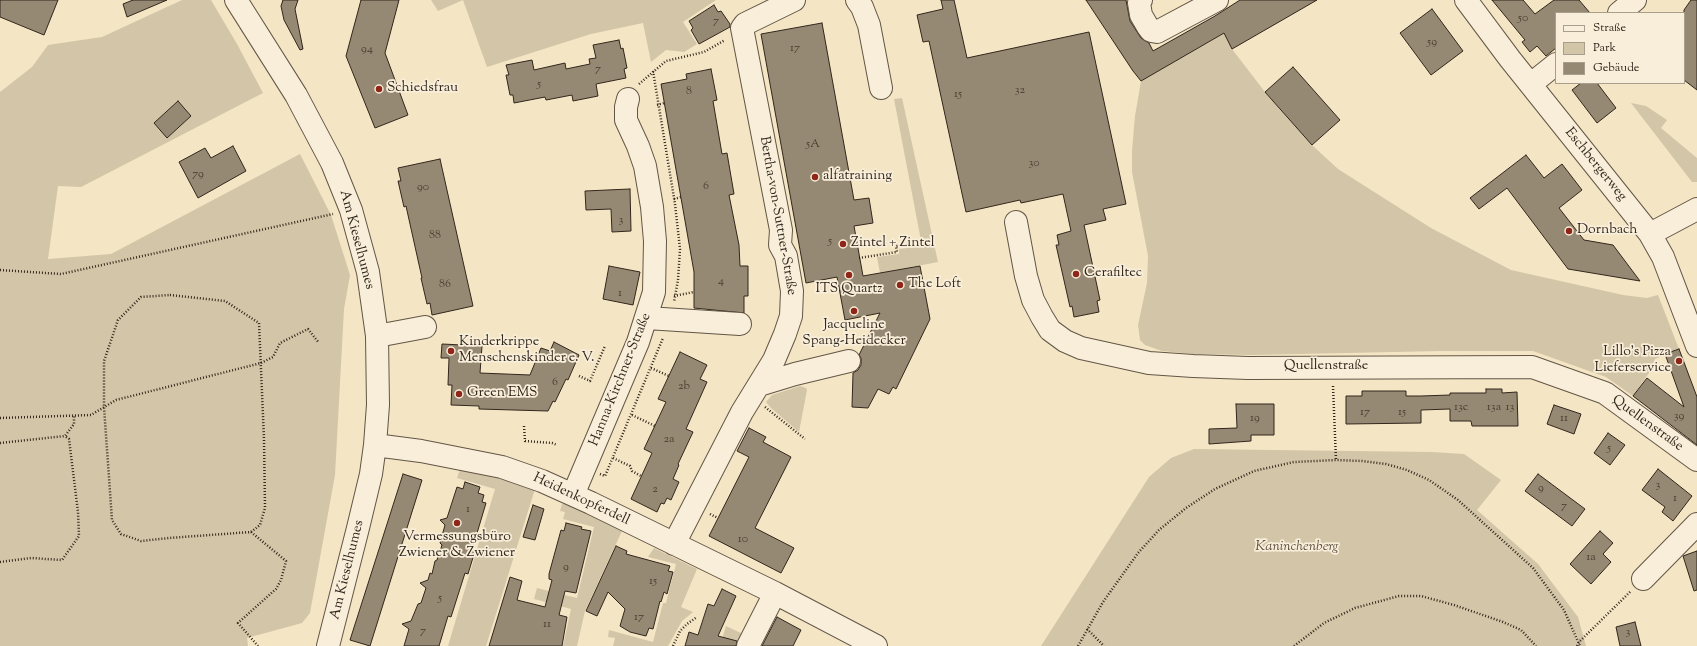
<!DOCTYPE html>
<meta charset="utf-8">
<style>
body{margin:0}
#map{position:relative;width:1697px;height:646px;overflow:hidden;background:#f4e5c4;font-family:"Sorts Mill Goudy",serif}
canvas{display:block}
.legend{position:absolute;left:1555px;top:12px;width:130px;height:72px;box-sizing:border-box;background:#f8eed9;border:1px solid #a89e8d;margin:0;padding:5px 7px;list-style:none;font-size:12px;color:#31261c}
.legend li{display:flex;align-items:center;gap:8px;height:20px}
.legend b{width:20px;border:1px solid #a89e8d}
</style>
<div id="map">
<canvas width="1697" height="646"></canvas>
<ul class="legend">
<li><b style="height:5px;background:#f8eed9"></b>Straße</li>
<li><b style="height:11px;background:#d3c5a7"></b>Park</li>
<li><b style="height:11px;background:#968973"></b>Gebäude</li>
</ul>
</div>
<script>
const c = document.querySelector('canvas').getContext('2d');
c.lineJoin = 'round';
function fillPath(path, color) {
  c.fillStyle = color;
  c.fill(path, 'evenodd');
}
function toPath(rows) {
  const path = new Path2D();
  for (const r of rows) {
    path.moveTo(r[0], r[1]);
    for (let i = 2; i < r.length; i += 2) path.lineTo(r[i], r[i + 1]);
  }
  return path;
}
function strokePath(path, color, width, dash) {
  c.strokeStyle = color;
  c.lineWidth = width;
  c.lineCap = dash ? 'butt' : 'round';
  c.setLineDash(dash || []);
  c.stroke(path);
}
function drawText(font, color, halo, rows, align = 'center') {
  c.font = font + ' "Sorts Mill Goudy",serif';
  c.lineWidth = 3.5;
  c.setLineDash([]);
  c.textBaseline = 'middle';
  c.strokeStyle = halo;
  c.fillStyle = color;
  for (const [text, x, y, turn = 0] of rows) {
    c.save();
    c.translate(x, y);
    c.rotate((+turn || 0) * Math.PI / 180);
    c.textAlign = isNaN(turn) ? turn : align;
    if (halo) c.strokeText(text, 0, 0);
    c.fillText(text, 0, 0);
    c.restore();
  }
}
fillPath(toPath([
 [182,0,211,0,237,44,263,93,81,187,58,186,48,259,111,254,300,154,331,215,350,275,344,309,335,475,310,613,302,623,247,638,248,646,0,646,0,92,32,67,48,45,102,37],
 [431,0,716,0,683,22,697,44,684,52,666,50,651,62,643,23,591,34,487,67,463,0,438,11],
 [1224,33,1232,49,1265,92,1312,145,1338,169,1431,228,1511,270,1623,295,1647,298,1658,295,1679,349,1655,359,1649,373,1633,396,1606,377,1533,351,1442,351,1251,355,1193,354,1162,351,1145,345,1140,340,1138,325,1147,283,1148,256,1132,172,1132,151,1135,116,1141,81],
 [902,98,938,262,880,273,877,257,899,254,899,249,922,246,894,99],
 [1631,103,1646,106,1667,120,1661,128,1697,158,1697,182,1692,182],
 [800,386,806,388,807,390,799,432,771,408,766,402,772,395],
 [1194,449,1432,452,1464,454,1501,480,1477,510,1538,564,1578,617,1586,646,1041,646,1149,477,1171,458],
 [460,469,499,477,535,489,486,646,448,646,495,489,457,478],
 [568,503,622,531,585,611,577,646,563,646,571,609,534,599,537,588,577,598,594,527,563,519,565,512,560,511,562,504],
 [654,548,697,569,681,607,693,612,682,621,668,646,613,646,615,638,608,637,609,630,653,642,663,603,666,603,676,564,648,557],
 [726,626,743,634,737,646,720,646]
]), '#d3c5a7');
const building = toPath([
 [0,0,58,0,44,35,0,17,0,0],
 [133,0,167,0,127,17,123,4,133,0],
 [283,0,298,0,295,9,303,49,300,50,284,20,281,6,283,0],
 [361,0,399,0,385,53,408,115,375,128,346,56,361,0],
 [941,0,954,0,967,58,1089,32,1126,204,1103,209,1106,220,1084,225,1100,300,1097,301,1099,312,1074,317,1072,306,1070,307,1056,245,1059,245,1057,235,1071,231,1063,194,1021,203,1020,200,966,212,929,41,923,42,917,15,943,9,941,0],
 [1086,0,1126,0,1130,21,1141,38,1149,43,1153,51,1215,16,1240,0,1317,0,1232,49,1224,33,1141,81,1133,71,1086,0],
 [1492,0,1523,0,1535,14,1554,0,1579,0,1590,13,1556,13,1556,48,1546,56,1537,46,1530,52,1522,42,1525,40,1492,0],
 [1691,0,1697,0,1697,90,1684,80,1684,10,1691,0],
 [714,5,718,12,721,11,730,24,730,27,699,44,691,30,693,28,689,21,714,5],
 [1432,9,1463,51,1431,75,1400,33,1432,9],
 [822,23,854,200,869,198,873,223,854,226,863,276,920,266,930,319,896,389,893,387,889,394,878,389,868,408,852,407,853,373,858,370,861,365,861,358,859,355,880,313,845,320,837,277,806,283,761,34,822,23],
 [619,40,621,49,623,48,627,68,624,69,626,78,596,84,598,96,573,101,572,95,546,100,545,97,514,103,513,95,510,95,506,75,509,75,506,65,532,60,534,70,565,63,566,69,590,64,589,59,596,58,593,45,619,40],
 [1293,67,1340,120,1312,145,1265,92,1293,67],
 [711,69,717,100,713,101,722,154,727,153,734,194,729,195,739,245,740,266,748,266,748,296,744,296,744,313,694,308,694,272,661,84,687,79,686,74,711,69],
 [1581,83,1597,83,1616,108,1597,123,1572,90,1581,83],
 [178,101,191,116,167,138,154,123,178,101],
 [233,146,246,171,198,198,179,162,205,148,211,158,233,146],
 [1526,155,1544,178,1562,164,1582,190,1559,208,1584,240,1613,245,1640,281,1568,269,1507,188,1479,209,1470,198,1526,155],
 [440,159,473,306,432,315,430,303,427,304,421,278,422,278,406,206,404,207,398,181,401,181,398,168,440,159],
 [630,189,631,231,612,232,611,209,586,210,585,191,630,189],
 [609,266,640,272,633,305,603,299,609,266],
 [554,342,579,355,568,380,566,379,555,402,553,401,548,411,479,409,479,406,451,405,452,385,448,385,449,358,441,358,442,344,482,346,480,373,530,375,541,348,550,351,554,342],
 [1679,349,1697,397,1697,445,1633,396,1647,378,1684,407,1665,354,1679,349],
 [680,352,707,365,700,379,707,382,686,429,693,432,678,464,679,465,673,479,679,482,671,500,667,498,664,504,661,503,657,512,631,499,652,453,644,449,666,402,658,399,680,352],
 [1486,389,1502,389,1502,393,1517,392,1518,426,1472,426,1471,421,1450,421,1450,409,1421,410,1421,423,1346,424,1346,396,1362,396,1362,391,1406,391,1406,396,1421,396,1450,395,1450,393,1486,393,1486,389],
 [1236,404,1274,404,1274,435,1251,435,1251,441,1209,444,1209,429,1237,428,1236,404],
 [1554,405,1581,414,1574,434,1547,424,1554,405],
 [749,428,766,437,763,442,791,457,755,528,794,548,781,573,709,536,749,457,737,451,749,428],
 [1608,433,1625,445,1610,465,1594,453,1608,433],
 [1658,469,1692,496,1673,521,1662,512,1665,507,1642,490,1658,469],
 [403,474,422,480,370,646,350,640,403,474],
 [1538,474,1585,509,1572,526,1525,491,1538,474],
 [465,482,480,487,478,493,484,495,482,502,486,503,472,550,475,551,468,574,465,573,451,617,448,616,439,646,404,646,409,629,402,624,411,621,418,604,421,603,426,588,420,583,428,580,430,573,432,574,435,561,437,560,442,545,440,543,445,525,440,520,447,518,457,487,463,489,465,482],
 [533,505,544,509,535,540,523,537,533,505],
 [566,523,582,527,581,529,591,531,576,593,565,591,559,615,567,617,562,646,489,646,510,577,522,581,517,600,545,607,552,580,549,579,549,574,561,530,564,531,566,523],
 [1600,531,1613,543,1603,554,1611,562,1591,584,1570,564,1600,531],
 [616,546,627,551,626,554,670,566,668,571,673,572,667,594,664,592,661,602,660,601,653,629,649,628,646,636,630,632,620,626,625,609,608,592,597,616,586,611,616,546],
 [1697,551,1697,590,1694,591,1683,556,1697,551],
 [722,589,736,596,718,636,737,641,736,646,685,646,689,632,698,635,708,604,714,606,722,589],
 [777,617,801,630,793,646,762,646,777,617],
 [1635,622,1641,646,1620,646,1616,627,1635,622]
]);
fillPath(building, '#968973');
strokePath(building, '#31261c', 1);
const minor = toPath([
 [236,0,296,95,332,163,351,210,368,272,377,336,378,405,375,445,371,474,358,528,328,646],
 [857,0,862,7,869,25,881,88],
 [1141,0,1139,3,1141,15,1148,27,1151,31,1157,32,1217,0],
 [1466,0,1510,59,1650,234,1663,257,1697,346],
 [1619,13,1635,0],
 [1531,84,1556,64],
 [1016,222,1026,276,1033,300,1042,317,1050,330,1065,341,1081,348,1149,363,1193,366,1248,368,1532,367,1605,393,1697,460],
 [1650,234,1697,209],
 [647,318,740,324],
 [377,336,425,327],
 [759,385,795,374,849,361],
 [375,445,421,451,502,467,542,481,591,503,775,593,876,646],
 [573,495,638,342,654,292,655,241,652,207,645,166,638,146,626,120,626,107,628,99],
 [674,544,742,412,774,360,785,334,791,316,792,291,786,256,780,245,781,230,742,28,745,24,794,0],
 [1643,579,1697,524],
 [748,646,775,593]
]);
strokePath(minor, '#625646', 24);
strokePath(toPath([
 [653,71,675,204,680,249,678,280,674,302],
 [639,84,666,61,704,52,725,40],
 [657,105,664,103],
 [674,199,681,197],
 [859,258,897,252,896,246,901,245],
 [0,270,61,274,333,214],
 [170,295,225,301,259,323,264,439,265,508,260,525,251,532,169,538,141,541,121,534,112,520,104,407,104,361,118,320,141,297,170,295],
 [674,296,694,292],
 [651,368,669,376],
 [579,376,590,381,605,346],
 [1333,386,1336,460],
 [765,407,805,439],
 [632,415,655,426],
 [0,418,91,415,116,400,261,363,273,357,280,343,308,329,319,343],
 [524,426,525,441,552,443,557,445],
 [0,443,65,436,74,424,74,415],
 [613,458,630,466,632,471,641,476],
 [600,474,605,476,663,338],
 [710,514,718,518],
 [251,532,286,561,281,580,276,589,238,623,258,646],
 [0,562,31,558,62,560,79,536,78,512,69,439,65,436],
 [1087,629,1104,646],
 [673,646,680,631,687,624,697,617],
 [1078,646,1103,602,1138,553,1159,530,1186,508,1215,489,1254,471,1294,462,1336,460,1362,461,1386,464,1407,470,1429,480,1458,500,1533,568,1564,610,1580,646],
 [1294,646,1324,623,1355,608,1399,596,1421,596,1454,605,1503,622,1521,630,1536,646],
 [1577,646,1579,642,1631,591]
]), '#31261c', 2.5, [1, 2]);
strokePath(minor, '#f8eed9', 22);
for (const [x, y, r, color] of [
 [379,89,4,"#8f2418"],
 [815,177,4,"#8f2418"],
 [1569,231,4,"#8f2418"],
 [843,244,4,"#8f2418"],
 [1076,274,4,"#8f2418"],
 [849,275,4,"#8f2418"],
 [900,285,4,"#8f2418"],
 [854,311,4,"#8f2418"],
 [451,351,4,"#8f2418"],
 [1679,361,4,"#8f2418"],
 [459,394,4,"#8f2418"],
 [457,523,4,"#8f2418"]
]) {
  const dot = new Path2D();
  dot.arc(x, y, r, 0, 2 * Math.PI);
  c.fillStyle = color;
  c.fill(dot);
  strokePath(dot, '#f8eed9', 1.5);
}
drawText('12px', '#4a3f32', null, [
 ["50",1523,19],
 ["7",716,22],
 ["59",1432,43],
 ["17",795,49],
 ["94",367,50],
 ["7",598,70],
 ["5",539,85],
 ["32",1020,91],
 ["8",689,92],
 ["15",958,95],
 ["5A",813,145],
 ["30",1034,164],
 ["79",198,175],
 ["6",706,187],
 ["90",423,188],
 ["3",621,221],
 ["88",435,236],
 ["5",830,242],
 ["4",721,282],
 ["86",445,285],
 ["1",620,294],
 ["6",555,383],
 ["2b",684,387],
 ["13c",1461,408],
 ["13a",1494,408],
 ["13",1510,408],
 ["17",1365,413],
 ["15",1402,413],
 ["39",1679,417],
 ["19",1255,419],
 ["11",1564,419],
 ["2a",669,440],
 ["5",1609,449],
 ["3",1658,486],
 ["9",1541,489],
 ["2",655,490],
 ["1",1675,499],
 ["7",1564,507],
 ["1",468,510],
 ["10",743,540],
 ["1a",1591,558],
 ["9",566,568],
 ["15",653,582],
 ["5",440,599],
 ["17",639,618],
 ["11",547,625],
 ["7",423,632],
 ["3",1628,633]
]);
drawText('14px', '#31261c', '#f8eed9', [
 ["Schiedsfrau",387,89],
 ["alfatraining",823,177],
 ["Dornbach",1577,231],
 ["Zintel + Zintel",851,244],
 ["Cerafiltec",1084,274],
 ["The Loft",908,285],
 ["ITS Quartz",849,290,"center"],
 ["Jacqueline",854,326,"center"],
 ["Spang-Heidecker",854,342,"center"],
 ["Kinderkrippe",459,343],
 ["Menschenskinder e. V.",459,359],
 ["Lillo's Pizza",1671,353,"right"],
 ["Lieferservice",1671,369,"right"],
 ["Green EMS",467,394],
 ["Vermessungsbüro",457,538,"center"],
 ["Zwiener & Zwiener",457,554,"center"]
], 'left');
drawText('14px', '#31261c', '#f8eed9', [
 ["Eschbergerweg",1595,165,51],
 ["Bertha-von-Suttner-Straße",777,216,80],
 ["Am Kieselhumes",356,240,75],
 ["Quellenstraße",1326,367],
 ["Hanna-Kirchner-Straße",621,380,-68],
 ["Quellenstraße",1647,424,36],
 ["Heidenkopferdell",581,500,25],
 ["Am Kieselhumes",348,570,-76]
]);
drawText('italic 14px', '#5a4e3f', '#f8eed9', [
 ["Kaninchenberg",1297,548]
]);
</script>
